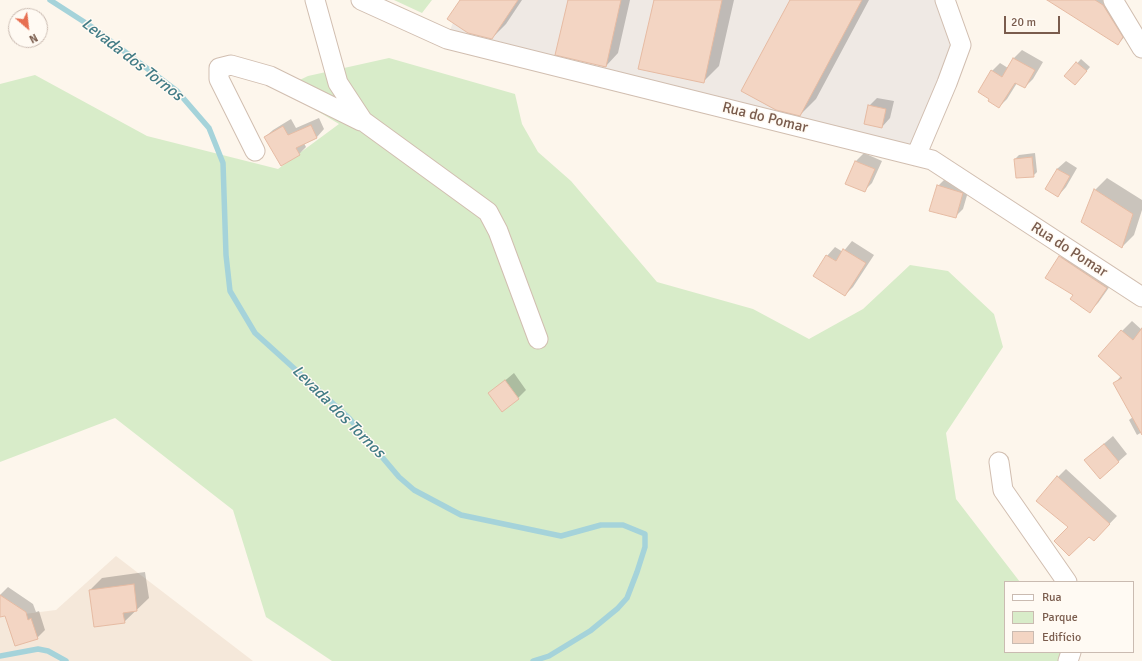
<!DOCTYPE html>
<meta charset="utf-8">
<style>
body{margin:0}
#map{position:relative;width:1142px;height:661px;overflow:hidden;background:#fdf6ec;font-family:Signika,sans-serif}
canvas{display:block}
.legend{position:absolute;left:1004px;top:581px;width:130px;height:72px;box-sizing:border-box;background:#fffaf3;border:1px solid #cabbb1;margin:0;padding:5px 7px;list-style:none;font-size:12px;color:#7a5c4d}
.legend li{display:flex;align-items:center;gap:8px;height:20px}
.legend b{width:20px;border:1px solid #cabbb1}
.north{position:absolute;left:8px;top:8px;width:40px;height:40px;box-sizing:border-box;background:#fffaf3;border:1px solid #cabbb1;border-radius:50%;rotate:152deg;font-size:11px;font-weight:700;line-height:16px;text-align:center;color:#7a5c4d}
.north::after{content:'';display:block;margin:auto;width:14px;height:18px;background:#e76f51;clip-path:polygon(50% 0,100% 100%,50% 72%,0 100%)}
.scale{position:absolute;left:1004px;top:16px;width:56px;height:18px;box-sizing:border-box;border:2px solid #7a5c4d;border-top:0;padding-left:5px;font-size:12px;line-height:14px;white-space:nowrap;color:#7a5c4d;-webkit-text-stroke:3px #fffaf3;paint-order:stroke}
</style>
<div id="map">
<canvas width="1142" height="661"></canvas>
<ul class="legend">
<li><b style="height:5px;background:#fff"></b>Rua</li>
<li><b style="height:11px;background:#d8ecc9"></b>Parque</li>
<li><b style="height:11px;background:#f3d5c3"></b>Edifício</li>
</ul>
<div class="north">N</div>
<div class="scale">20 m</div>
</div>
<script>
const c = document.querySelector('canvas').getContext('2d');
c.lineJoin = 'round';
function fillPath(path, color) {
  c.fillStyle = color;
  c.fill(path, 'evenodd');
}
function toPath(rows) {
  const path = new Path2D();
  for (const r of rows) {
    path.moveTo(r[0], r[1]);
    for (let i = 2; i < r.length; i += 2) path.lineTo(r[i], r[i + 1]);
  }
  return path;
}
function strokePath(path, color, width, dash) {
  c.strokeStyle = color;
  c.lineWidth = width;
  c.lineCap = dash ? 'butt' : 'round';
  c.setLineDash(dash || []);
  c.stroke(path);
}
function drawText(font, color, halo, rows, align = 'center') {
  c.font = font + ' Signika,sans-serif';
  c.lineWidth = 3;
  c.setLineDash([]);
  c.textBaseline = 'middle';
  c.strokeStyle = halo;
  c.fillStyle = color;
  for (const [text, x, y, turn = 0] of rows) {
    c.save();
    c.translate(x, y);
    c.rotate((+turn || 0) * Math.PI / 180);
    c.textAlign = isNaN(turn) ? turn : align;
    if (halo) c.strokeText(text, 0, 0);
    c.fillText(text, 0, 0);
    c.restore();
  }
}
fillPath(toPath([
 [116,556,253,661,0,661,0,617,56,610]
]), '#f5e8da');
fillPath(toPath([
 [461,0,945,0,961,45,916,156,447,39]
]), '#efe9e4');
fillPath(toPath([
 [394,0,432,0,422,13],
 [389,58,515,94,522,124,538,152,571,181,657,282,753,309,809,339,863,309,910,265,948,271,994,314,1003,347,946,433,956,499,1020,582,1005,582,1005,652,1065,652,1060,661,332,661,266,617,233,510,115,418,0,462,0,84,35,75,147,136,278,169,339,124,281,89,308,76]
]), '#d8ecc9');
fillPath(toPath([
 [461,0,522,0,506,24,492,38],
 [569,0,630,0,618,53,606,66],
 [655,0,734,0,719,66,703,82],
 [791,0,869,0,816,99,800,115],
 [1049,0,1119,0,1130,31,1118,44],
 [1022,50,1043,62,1033,79,1025,87,1017,83,1007,99,999,107,992,71,1000,63,1008,68,1014,58],
 [1081,59,1090,67,1079,80,1066,76],
 [877,98,894,101,890,118,882,127,869,106],
 [319,118,324,129,317,137,304,143,306,147,299,154,265,137,273,130,291,119,296,128],
 [864,153,882,161,872,183,864,191,846,184,856,161],
 [1035,153,1037,172,1033,176,1015,159,1019,155],
 [1066,161,1077,168,1066,187,1058,196,1057,169],
 [946,178,970,185,963,209,955,217,938,186],
 [1107,178,1142,200,1142,210,1134,235,1122,247,1083,222,1095,190],
 [852,241,874,255,853,287,845,295,814,276,827,256,835,247,843,252],
 [1068,249,1115,279,1098,303,1090,311,1075,295,1060,257],
 [1132,321,1142,330,1142,432,1137,435,1129,420,1133,417,1114,384,1121,376,1122,331],
 [514,373,526,390,518,398,489,394],
 [1113,436,1127,454,1100,478,1085,460],
 [1066,469,1117,516,1094,540,1089,535,1070,527,1058,477],
 [145,572,149,598,124,622,90,590,102,578],
 [8,587,33,604,36,612,39,611,45,630,37,638,15,645,0,595]
]), '#0003');
strokePath(toPath([
 [50,0,92,27,177,91,209,128,223,163,226,255,230,291,255,333,349,418,399,477,414,490,461,515,561,536,601,525,623,525,645,534,645,547,637,572,627,598,618,608,590,631,549,656,533,661],
 [0,656,38,649,48,651,66,661]
]), '#a5d3da', 5.5);
const building = toPath([
 [460,0,518,0,492,39,468,33,447,19,460,0],
 [568,0,621,0,606,67,555,55,568,0],
 [654,0,722,0,704,83,638,69,654,0],
 [790,0,862,0,800,116,776,110,741,91,790,0],
 [1047,0,1095,0,1103,5,1123,37,1118,45,1047,0],
 [1013,58,1035,70,1025,88,1015,83,999,108,988,101,989,99,978,92,991,70,1002,77,1013,58],
 [1076,62,1087,71,1075,85,1064,76,1076,62],
 [868,105,886,109,882,128,864,124,868,105],
 [311,125,317,138,296,148,300,155,281,166,264,137,283,126,288,135,311,125],
 [1032,157,1034,177,1016,178,1014,159,1032,157],
 [855,161,875,169,865,192,845,184,855,161],
 [1057,169,1070,176,1058,197,1045,189,1057,169],
 [937,185,963,193,956,218,929,211,937,185],
 [1094,189,1133,214,1122,248,1081,222,1094,189],
 [843,249,866,263,845,296,813,276,826,255,836,261,843,249],
 [1059,256,1107,288,1090,313,1070,299,1073,295,1045,278,1059,256],
 [1142,328,1142,435,1113,383,1122,378,1098,356,1121,330,1133,340,1142,328],
 [505,380,519,399,502,412,488,393,505,380],
 [1104,444,1119,462,1100,479,1084,460,1104,444],
 [1057,476,1110,524,1094,541,1089,537,1069,556,1054,541,1068,527,1036,501,1057,476],
 [134,584,137,611,123,613,125,623,94,627,89,590,134,584],
 [0,595,26,612,28,620,31,618,38,639,15,646,5,616,0,617,0,595]
]);
fillPath(building, '#f3d5c3');
strokePath(building, '#e6bba3', 1);
const minor = toPath([
 [315,0,338,83,363,121,488,212,498,231,538,339],
 [361,0,447,39,932,160,1142,297],
 [1113,0,1142,48],
 [255,151,219,79,219,68,231,65,270,76,361,121],
 [916,156,947,83,961,45,945,0],
 [999,462,1003,490,1067,582],
 [1068,661,1071,652]
]);
strokePath(minor, '#d1beb0', 21);
strokePath(minor, '#fff', 19);
drawText('15px', '#7a5c4d', '#fffaf3', [
 ["Rua do Pomar",765,118,14],
 ["Rua do Pomar",1069,250,33]
]);
drawText('italic 16px', '#437c86', '#fffaf3', [
 ["Levada dos Tornos",132,60,38],
 ["Levada dos Tornos",338,412,45]
]);
</script>
